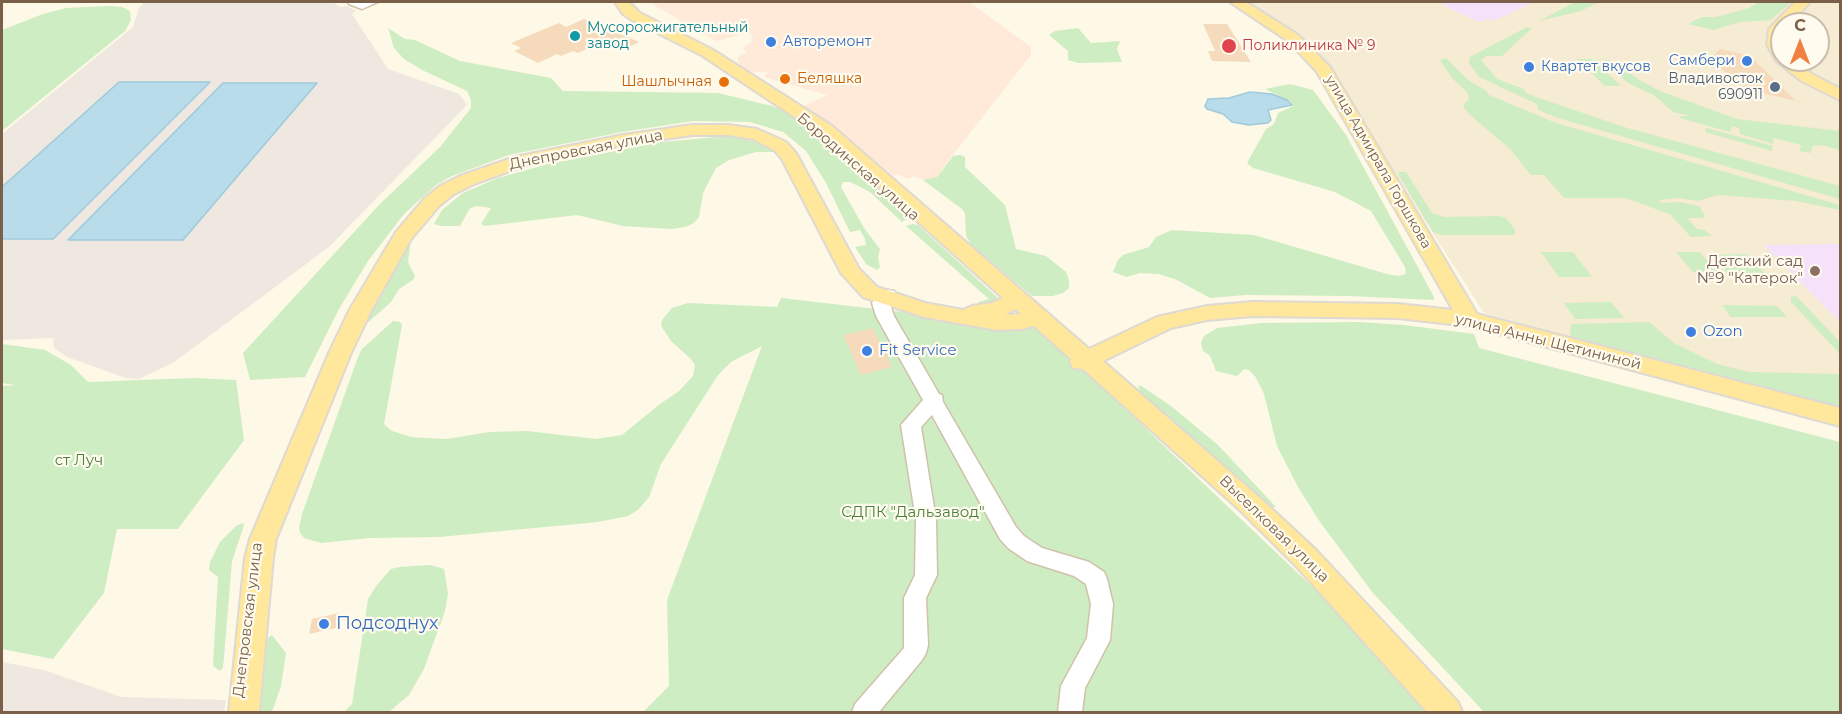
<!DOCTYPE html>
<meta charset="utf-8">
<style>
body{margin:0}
#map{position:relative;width:1842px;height:714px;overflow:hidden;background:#fef8e6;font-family:Montserrat,sans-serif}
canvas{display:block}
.frame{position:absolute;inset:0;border:3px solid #7a6048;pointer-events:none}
.north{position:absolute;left:1770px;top:12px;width:60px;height:60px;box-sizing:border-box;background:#fffbee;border:2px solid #cabdac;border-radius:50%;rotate:0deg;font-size:16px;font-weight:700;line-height:24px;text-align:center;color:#7a6048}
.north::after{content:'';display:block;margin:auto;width:21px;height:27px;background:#f08142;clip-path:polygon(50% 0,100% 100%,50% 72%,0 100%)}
</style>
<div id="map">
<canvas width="1842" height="714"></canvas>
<div class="frame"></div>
<div class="north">С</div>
</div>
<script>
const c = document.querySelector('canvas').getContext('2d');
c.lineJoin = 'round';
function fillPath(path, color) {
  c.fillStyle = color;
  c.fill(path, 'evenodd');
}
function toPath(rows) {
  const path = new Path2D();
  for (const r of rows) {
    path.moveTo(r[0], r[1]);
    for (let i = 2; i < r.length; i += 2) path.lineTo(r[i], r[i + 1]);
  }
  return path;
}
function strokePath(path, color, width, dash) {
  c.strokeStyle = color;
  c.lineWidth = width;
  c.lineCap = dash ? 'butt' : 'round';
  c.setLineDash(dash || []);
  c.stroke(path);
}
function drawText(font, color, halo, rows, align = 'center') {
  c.font = font + ' Montserrat,sans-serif';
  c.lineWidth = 4.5;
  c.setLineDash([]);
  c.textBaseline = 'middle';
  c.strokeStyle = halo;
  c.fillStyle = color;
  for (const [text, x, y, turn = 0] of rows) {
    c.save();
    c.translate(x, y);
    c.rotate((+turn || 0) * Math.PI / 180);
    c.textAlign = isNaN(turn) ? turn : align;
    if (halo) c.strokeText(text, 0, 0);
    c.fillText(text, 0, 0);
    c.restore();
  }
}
fillPath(toPath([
 [1247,2,1840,2,1840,408,1730,381,1484,313,1325,64,1283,23],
 [1782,24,1818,24,1818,60,1782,60]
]), '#f6ebd3');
fillPath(toPath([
 [653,2,969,2,1031,47,1031,55,941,170,943,172,937,177,923,180,914,176,909,179,897,174,894,176,836,128,804,106,827,95,764,77,768,72,753,72,741,68,737,59,740,55,747,53,743,48,751,42,752,35,747,33,716,41,652,4]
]), '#ffe9d9');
fillPath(toPath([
 [144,2,332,2,341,7,347,6,356,11,352,14,388,69,459,94,467,105,329,247,173,363,139,379,126,378,67,357,54,348,53,338,2,340,2,134,133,27,138,10],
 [2,662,44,670,121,697,226,700,224,712,2,712]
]), '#eee8e0');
fillPath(toPath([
 [1441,2,1535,2,1493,21,1487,19,1479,22,1448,8],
 [1840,244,1840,322,1764,245]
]), '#f5e2fa');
fillPath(toPath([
 [1575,2,1599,2,1581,11,1539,21],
 [1759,2,1791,2,1771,20,1740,22,1713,30,1688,24,1702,17,1716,17,1749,8],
 [109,6,122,7,130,11,131,20,125,31,2,131,2,30,43,14,66,8],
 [1527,27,1531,29,1502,56,1486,56,1481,60,1497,79,1524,89,1526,93,1536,97,1624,127,1840,186,1840,199,1558,118,1538,110,1537,104,1479,77,1469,63,1470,57],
 [388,28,405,39,415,40,460,61,551,78,563,91,718,93,772,106,787,112,815,133,910,217,902,222,870,192,850,182,843,182,841,187,864,228,880,249,878,257,880,267,877,270,866,264,855,247,866,245,865,239,860,230,850,232,826,183,806,151,783,132,750,122,693,121,622,132,509,155,452,176,436,185,404,214,368,261,339,309,305,377,250,380,243,353,379,205,440,147,471,108,471,100,467,91,422,70,404,59,394,48],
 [1078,28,1091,43,1120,41,1117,49,1122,62,1078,63,1068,60,1068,51,1049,35,1055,31],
 [1446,58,1468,80,1488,92,1487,94,1556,123,1840,205,1840,210,1796,201,1718,195,1698,201,1678,198,1659,200,1662,203,1679,202,1699,206,1705,216,1704,218,1687,218,1697,229,1704,230,1712,236,1691,237,1671,215,1640,203,1625,198,1564,198,1544,175,1531,175,1510,149,1469,114,1463,106,1469,99,1468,93,1453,79,1440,60],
 [1577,59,1592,59,1621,86,1605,86],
 [1602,59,1612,61,1638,79,1660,91,1737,119,1840,131,1840,150,1821,145,1813,146,1810,153,1800,151,1801,145,1774,138,1773,144,1740,134,1739,128,1732,126,1730,132,1680,118,1681,116,1692,116,1673,112,1654,95,1628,83],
 [1290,84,1313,90,1346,135,1434,297,1434,300,1349,296,1246,295,1210,298,1177,280,1159,274,1140,273,1127,277,1113,272,1118,260,1123,255,1149,247,1156,237,1172,230,1254,235,1387,274,1398,276,1406,274,1405,267,1371,211,1335,192,1253,168,1247,163,1266,129,1274,124,1278,113,1293,106,1290,101,1265,89],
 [1706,128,1773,146,1772,151,1705,132],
 [727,136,761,143,775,152,756,152,729,160,716,168,703,193,699,217,694,223,685,227,672,229,623,226,577,215,485,226,481,224,491,208,477,206,470,208,460,226,441,226,434,224,442,210,463,193,498,178,548,164,662,142],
 [961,155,965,157,965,167,1005,205,1016,249,1046,256,1066,272,1069,280,1069,288,1063,293,1053,296,1032,296,971,245,966,236,965,213,962,209,923,180,937,177,953,156],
 [1399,172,1406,172,1432,213,1444,217,1500,216,1507,219,1516,232,1513,235,1442,235,1433,232,1398,174],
 [913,224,918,225,998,298,997,302,982,305,978,302,989,299,906,226],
 [411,239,408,262,415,276,413,280,399,289,391,302,364,326,358,327],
 [1541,252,1573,252,1592,277,1559,277],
 [1700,252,1700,253,1718,272,1693,272,1676,252],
 [1746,254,1772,281,1735,281,1711,255],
 [1796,296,1840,342,1840,354,1791,302,1791,297],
 [781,298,1040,328,1385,656,1437,712,643,712,669,686,667,600,762,346,731,362,718,375,661,464,649,497,638,510,628,516,598,522,439,537,370,538,321,543,304,538,300,533,299,528,302,514,358,357,362,349,393,321,400,322,402,325,384,424,392,431,411,437,447,439,489,432,527,431,596,439,622,435,660,404,679,391,693,376,695,365,691,359,671,341,661,326,662,320,672,308,688,303,777,307],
 [1611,302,1624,318,1575,319,1564,303],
 [1722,305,1777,306,1787,317,1731,317],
 [1360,322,1404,325,1474,334,1479,348,1840,442,1840,712,1484,712,1373,593,1320,522,1298,487,1277,446,1264,394,1255,376,1249,370,1244,369,1237,376,1216,371,1210,356,1203,351,1201,343,1204,336,1217,328,1261,323],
 [1649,322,1674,343,1717,364,1749,372,1840,374,1840,407,1570,337,1571,324],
 [2,344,45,350,71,365,88,382,194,378,236,380,244,440,178,529,117,529,104,593,53,659,2,649,2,386,15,385,2,383],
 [1140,385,1171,406,1218,445,1276,507,1268,507,1209,457,1141,392,1138,387],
 [243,523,244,525,232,561,223,668,220,671,213,666,218,577,209,570,210,562,220,542,236,526],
 [431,565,444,569,448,593,445,611,424,669,409,695,389,712,344,712,352,704,368,599,377,585,391,569,399,567],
 [272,635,286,653,281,686,272,712,255,712,268,638]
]), '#ceedc3');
const water = toPath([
 [119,82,210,82,53,239,2,239,2,187,119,82],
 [223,83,317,83,183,240,68,240,223,83],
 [1250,92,1272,94,1287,100,1292,105,1268,110,1271,120,1268,123,1249,125,1232,122,1223,114,1207,109,1205,106,1208,99,1229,98,1250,92]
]);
fillPath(water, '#b8dce9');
strokePath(water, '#9ecadc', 1.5);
fillPath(toPath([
 [584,19,639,42,621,51,601,42,578,53,573,51,561,56,557,54,538,63,514,51,521,48,511,43,559,23,566,27],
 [1203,24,1227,24,1251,62,1212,61,1208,51,1215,51],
 [1720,49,1750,56,1796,101,1745,89,1710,59],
 [873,328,892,367,861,375,843,335],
 [339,613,336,628,309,634,312,619]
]), '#f5dabb');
const minor = toPath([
 [348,2,378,2,362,9,349,4,348,2],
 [888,290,894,291,896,295,890,304,894,316,939,394,942,395,943,402,1016,527,1024,536,1042,548,1089,562,1104,572,1107,579,1113,604,1110,640,1085,688,1082,712,1058,712,1061,686,1087,638,1091,604,1086,584,1074,576,1027,561,1008,548,1000,539,932,415,921,427,936,520,937,575,926,598,928,645,926,653,922,660,879,712,852,712,855,704,904,648,904,598,915,575,916,520,901,425,923,400,876,316,872,303,882,291,888,290]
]);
const major = toPath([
 [615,2,629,2,640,13,713,50,832,126,1089,349,1157,317,1207,306,1253,302,1398,304,1453,310,1317,72,1288,41,1230,2,1246,2,1298,35,1330,67,1477,314,1840,408,1840,426,1469,326,1398,318,1253,316,1207,320,1171,328,1103,361,1260,498,1316,550,1458,702,1462,712,1427,712,1296,566,1242,512,1083,369,1073,368,1070,362,1071,359,1034,326,1022,329,997,330,924,317,863,297,841,273,782,159,774,150,753,139,728,135,692,135,623,145,526,165,474,184,454,194,439,206,411,239,371,311,351,353,276,539,273,558,259,712,229,712,245,558,250,539,329,353,349,311,396,232,425,198,440,186,460,176,515,157,623,135,692,125,728,125,757,129,786,142,796,153,859,269,877,287,925,303,963,310,972,306,992,303,1003,298,820,134,703,56,630,19,622,13,615,2],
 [1015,309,1021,314,1003,315,1005,315,1015,309],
 [1795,2,1810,2,1790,24,1782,24,1782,60,1794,60,1812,74,1840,89,1840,100,1800,80,1776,61,1767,44,1769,29,1795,2]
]);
strokePath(minor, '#d1c1aa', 3);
strokePath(major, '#dfd9d3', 4);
fillPath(minor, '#fff');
fillPath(major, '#ffe89c');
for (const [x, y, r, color] of [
 [575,36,6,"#0f9aa8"],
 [771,42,6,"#3f7fe0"],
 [1229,46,8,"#e0444e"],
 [1747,61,6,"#3f7fe0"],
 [1529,67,6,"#3f7fe0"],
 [785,79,6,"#e8710a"],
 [724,82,6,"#e8710a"],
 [1775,87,6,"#5c6f8a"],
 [1815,271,6,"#8d6e63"],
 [1691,332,6,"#3f7fe0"],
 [867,351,6,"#3f7fe0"],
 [324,624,6,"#3f7fe0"]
]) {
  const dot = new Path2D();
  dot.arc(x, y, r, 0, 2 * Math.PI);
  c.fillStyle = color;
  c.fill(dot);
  strokePath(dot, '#fffbee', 2);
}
drawText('14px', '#0d838f', '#fffbee', [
 ["Мусоросжигательный",587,28],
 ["завод",587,44]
], 'left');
drawText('14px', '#366cbe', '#fffbee', [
 ["Авторемонт",783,42],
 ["Самбери",1735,61,"right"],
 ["Квартет вкусов",1541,67]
], 'left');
drawText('14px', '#be3a42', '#fffbee', [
 ["Поликлиника № 9",1242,46]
], 'left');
drawText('14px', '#c56008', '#fffbee', [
 ["Беляшка",797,79],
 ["Шашлычная",712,82,"right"]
], 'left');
drawText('14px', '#4e5e75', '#fffbee', [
 ["Владивосток",1763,79],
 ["690911",1763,95]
], 'right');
drawText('14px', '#7a6048', '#fffbee', [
 ["улица Адмирала Горшкова",1378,162,60]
]);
drawText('15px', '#7a6048', '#fffbee', [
 ["Днепровская улица",586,150,-11],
 ["Бородинская улица",858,167,41],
 ["улица Анны Щетининой",1548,342,14],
 ["Выселковая улица",1274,529,44],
 ["Днепровская улица",248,620,-83]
]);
drawText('15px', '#785e54', '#fffbee', [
 ["Детский сад",1803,262],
 ["№9 \"Катерок\"",1803,279]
], 'right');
drawText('15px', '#366cbe', '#fffbee', [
 ["Ozon",1703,332],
 ["Fit Service",879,351]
], 'left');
drawText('15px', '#4a813f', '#fffbee', [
 ["ст Луч",79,461],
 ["СДПК \"Дальзавод\"",913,513]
]);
drawText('18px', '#366cbe', '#fffbee', [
 ["Подсоднух",336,624]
], 'left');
</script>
